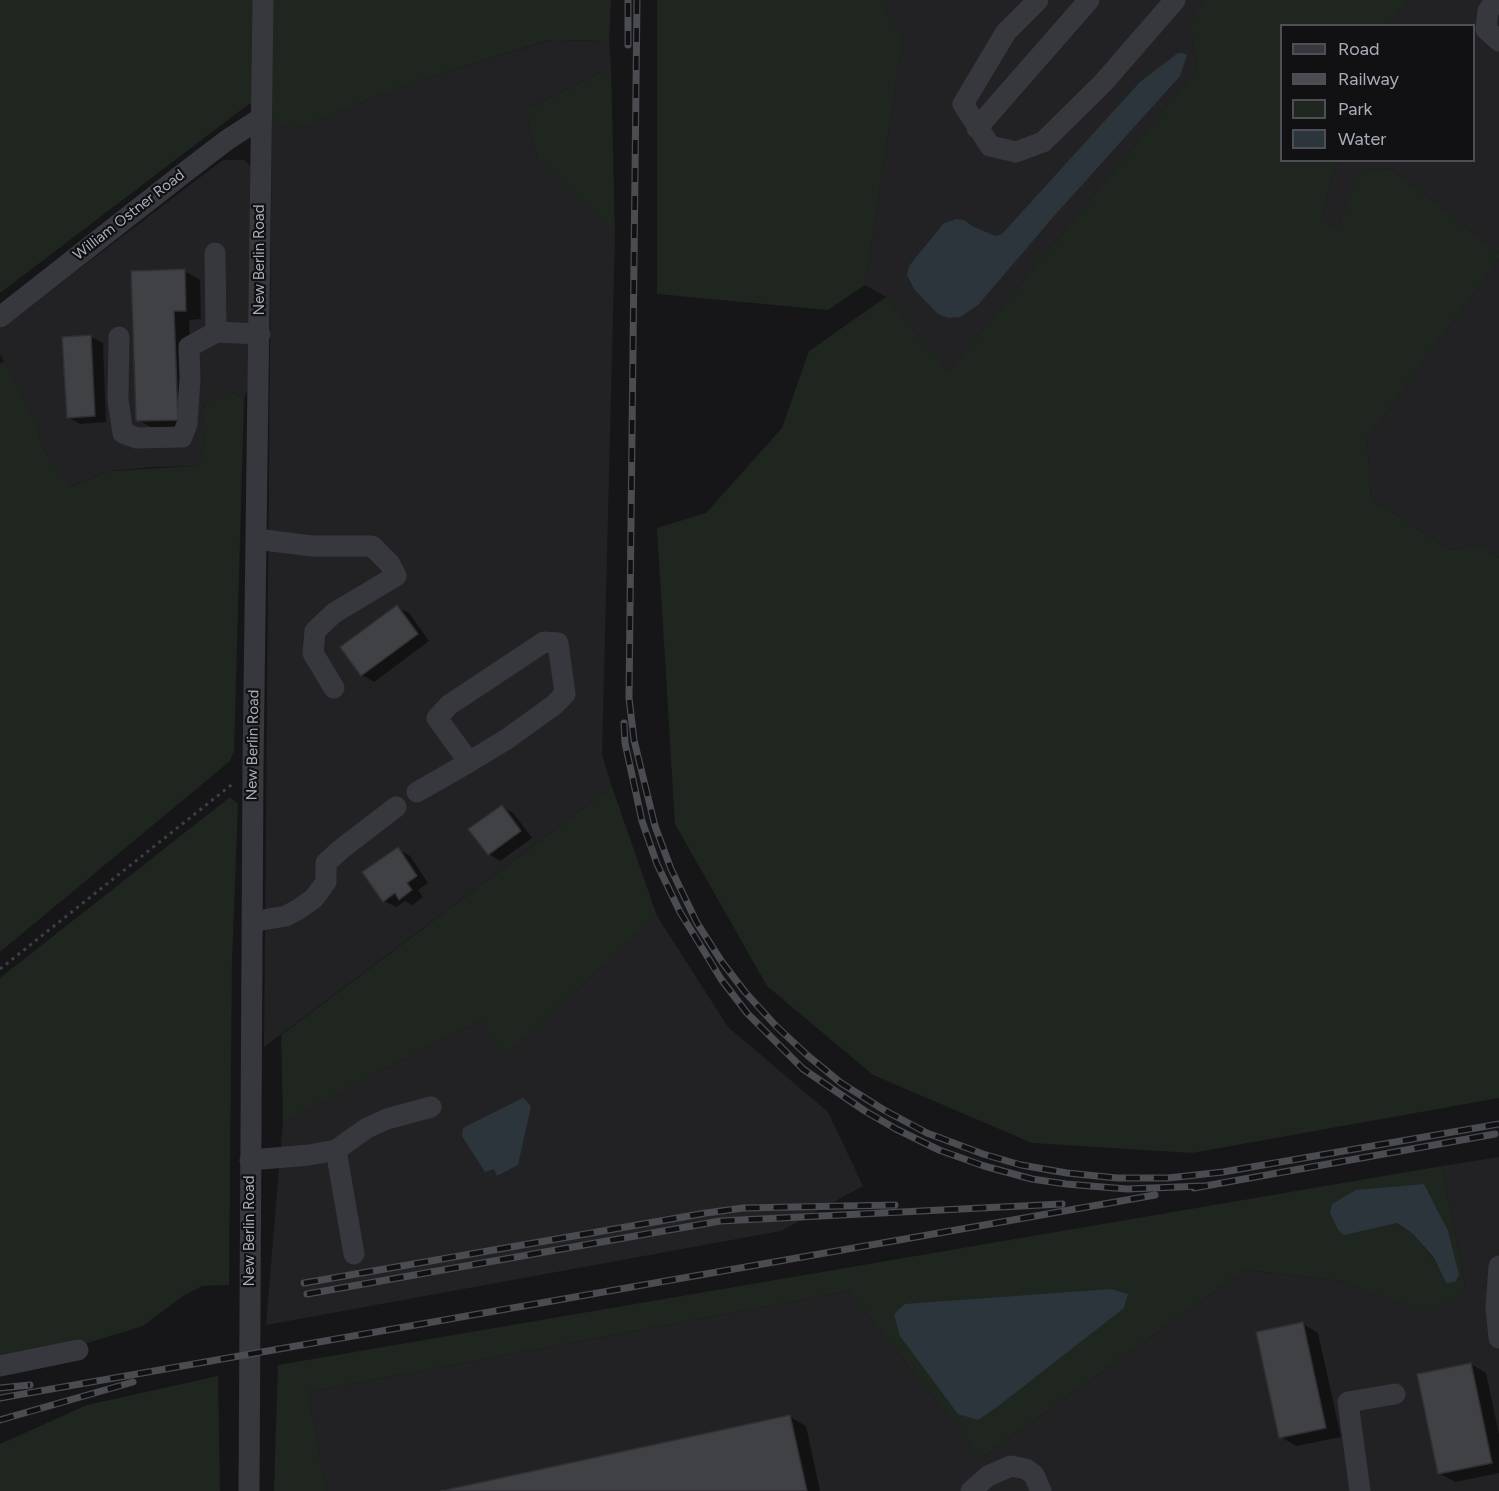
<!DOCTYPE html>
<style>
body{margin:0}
#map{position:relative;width:1499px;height:1491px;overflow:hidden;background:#161618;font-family:Figtree,sans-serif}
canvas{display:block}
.legend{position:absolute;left:1280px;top:24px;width:195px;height:138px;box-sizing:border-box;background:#111113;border:2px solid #4d4f55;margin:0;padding:8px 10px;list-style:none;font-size:18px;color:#a8adb8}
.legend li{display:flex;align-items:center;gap:12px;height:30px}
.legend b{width:30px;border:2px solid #4d4f55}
</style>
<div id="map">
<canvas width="1499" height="1491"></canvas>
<ul class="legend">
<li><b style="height:8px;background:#37383d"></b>Road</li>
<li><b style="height:8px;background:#4a4c52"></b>Railway</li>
<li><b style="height:16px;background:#1e261f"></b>Park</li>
<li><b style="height:16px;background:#2c353c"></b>Water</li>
</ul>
</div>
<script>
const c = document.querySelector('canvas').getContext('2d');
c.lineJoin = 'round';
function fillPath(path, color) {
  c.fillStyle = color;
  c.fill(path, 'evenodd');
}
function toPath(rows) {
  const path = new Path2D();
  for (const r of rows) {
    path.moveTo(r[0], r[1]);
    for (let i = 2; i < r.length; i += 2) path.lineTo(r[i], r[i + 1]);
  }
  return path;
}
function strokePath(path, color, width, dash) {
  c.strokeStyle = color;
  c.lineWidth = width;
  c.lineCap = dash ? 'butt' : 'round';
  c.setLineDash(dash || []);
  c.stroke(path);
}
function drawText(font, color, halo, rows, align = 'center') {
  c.font = font + ' Figtree,sans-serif';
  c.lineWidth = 4.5;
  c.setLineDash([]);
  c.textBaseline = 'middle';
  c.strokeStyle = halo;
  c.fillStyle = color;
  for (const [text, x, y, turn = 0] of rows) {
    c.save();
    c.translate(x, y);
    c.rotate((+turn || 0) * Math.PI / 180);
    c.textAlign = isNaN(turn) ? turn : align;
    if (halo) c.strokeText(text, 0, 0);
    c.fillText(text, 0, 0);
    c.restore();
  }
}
fillPath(toPath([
 [880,0,1204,0,1189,22,1198,68,949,371,886,297,865,285,903,38],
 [1409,0,1499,0,1499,253,1391,168,1359,174,1337,228,1321,220,1337,161,1474,160,1474,26,1388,25],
 [550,40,609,41,611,67,526,110,538,160,615,235,602,755,612,787,264,1047,272,117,294,130,411,83],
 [223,160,245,160,254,171,253,380,244,398,231,392,203,407,205,446,196,466,153,467,109,471,69,487,44,450,33,416,0,354,0,329],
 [1499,259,1499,558,1483,545,1451,550,1371,499,1367,439],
 [657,916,728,1027,828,1112,863,1186,781,1231,266,1325,283,1121,480,1021,506,1055],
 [1499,1157,1499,1491,326,1491,308,1392,849,1291,981,1458,1245,1270,1342,1281,1426,1312,1466,1289,1442,1166]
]), '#222225');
fillPath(toPath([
 [0,0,611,0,609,41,549,40,411,83,294,130,249,104,0,293],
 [657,0,880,0,903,38,865,285,828,310,657,294],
 [1204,0,1409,0,1388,25,1282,26,1282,160,1337,161,1321,220,1337,228,1359,173,1391,168,1499,253,1499,259,1367,439,1371,499,1451,550,1483,545,1499,558,1499,1098,1192,1153,1032,1143,873,1075,767,986,675,824,657,528,706,513,782,428,809,351,886,297,949,371,1198,68,1189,22],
 [611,67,615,235,538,160,526,110],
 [4,361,33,416,44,450,70,487,109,471,196,466,205,446,203,408,219,395,231,392,244,398,234,751,230,761,0,952,0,364],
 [612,787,657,916,505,1056,480,1021,283,1121,281,1035],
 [230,797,238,804,232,962,229,1285,202,1286,183,1296,143,1326,78,1346,0,1359,0,978],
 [1442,1166,1466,1290,1426,1313,1342,1281,1245,1270,981,1458,849,1291,308,1392,326,1491,274,1491,278,1365],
 [1396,1223,1448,1231,1446,1283,1434,1259,1413,1234],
 [218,1376,220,1491,0,1491,0,1444,87,1405]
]), '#1e261f');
fillPath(toPath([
 [1178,53,1183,53,1187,55,1180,76,1054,216,978,305,960,317,948,318,938,314,914,289,907,275,909,266,944,223,956,219,964,220,972,226,995,236,1002,234,1140,82],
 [523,1098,531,1106,518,1165,497,1176,494,1169,485,1172,462,1136,463,1128],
 [1424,1184,1448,1231,1459,1275,1455,1282,1446,1283,1434,1258,1413,1234,1397,1223,1344,1235,1338,1230,1330,1213,1332,1204,1356,1190],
 [1111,1289,1128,1294,1124,1308,997,1407,978,1420,958,1414,900,1336,894,1314,905,1304]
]), '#2c353c');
fillPath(toPath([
 [184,271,200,280,201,319,189,320,193,428,154,429,138,420],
 [91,337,103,343,106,422,80,424,68,417],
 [397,607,409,613,429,641,374,682,362,675,342,648],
 [502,807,513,813,532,838,500,861,489,854],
 [398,849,410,856,428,883,418,890,423,897,412,905,405,901,396,907,384,901],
 [1303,1324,1318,1333,1341,1437,1296,1446,1281,1437],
 [1471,1364,1486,1373,1499,1434,1499,1473,1455,1482,1439,1473],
 [790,1417,806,1426,820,1491,449,1491]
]), '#0007');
const building = toPath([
 [185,269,186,311,174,311,178,420,136,421,131,271,185,269],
 [91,335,95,416,67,418,62,337,91,335],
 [397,605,418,634,361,676,340,647,397,605],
 [502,805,521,831,488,855,468,829,502,805],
 [398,847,417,876,407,883,412,890,399,900,395,893,383,902,362,872,398,847],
 [1303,1322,1326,1428,1279,1438,1256,1332,1303,1322],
 [1471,1363,1492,1463,1438,1474,1417,1374,1471,1363],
 [790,1415,807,1491,441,1491,790,1415]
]);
fillPath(building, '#404145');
strokePath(building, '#303034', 1.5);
strokePath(toPath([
 [0,969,235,782]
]), '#3d3f44', 3, [3, 4.5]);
strokePath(toPath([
 [1038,0,1006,32,963,104,990,146,1016,152,1043,142,1103,83,1175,0],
 [1496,0,1488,11,1486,29,1499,41],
 [977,128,1089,0],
 [215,253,216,332],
 [0,317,180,176,227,140,261,118],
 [119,337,118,400,123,433,137,438,182,437,187,424,190,378,189,347,216,332,260,334],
 [256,539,312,546,372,546,390,564,396,576,334,613,315,631,313,653,334,688],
 [417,792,466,764,469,762,507,739,554,705,565,694,558,643,544,642,449,705,437,718,469,762],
 [253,918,263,920,286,916,299,909,314,898,326,882,326,863,340,850,396,807],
 [336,1150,367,1128,387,1119,431,1107],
 [250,1160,309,1155,336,1150,354,1254],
 [1499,1266,1496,1308,1499,1338],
 [0,1366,78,1350],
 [249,1491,253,768,263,0],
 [971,1491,988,1476,1011,1466,1026,1469,1034,1475,1041,1491],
 [1360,1491,1348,1402,1395,1394]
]), '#37383d', 21);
const rail = toPath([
 [637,0,629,698,634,740,655,826,671,869,697,923,722,962,745,992,776,1026,807,1055,841,1083,884,1110,927,1133,983,1154,1021,1165,1067,1173,1117,1178,1168,1178,1223,1172,1499,1124],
 [628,45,628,0],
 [624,723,625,743,642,821,657,864,680,912,721,979,747,1013,803,1069,865,1111,896,1129,939,1150,984,1166,1032,1179,1066,1184,1127,1189,1202,1186],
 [1194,1188,1495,1134],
 [304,1283,706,1213,743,1208,895,1205],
 [307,1294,720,1221,1062,1204],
 [0,1388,30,1385],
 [0,1398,1155,1195],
 [0,1420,133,1382]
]);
strokePath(rail, '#4a4c52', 7);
strokePath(rail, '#111113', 4.5, [14]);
drawText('15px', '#a8adb8', '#111113', [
 ["William Ostner Road",129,215,-38],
 ["New Berlin Road",260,260,-90],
 ["New Berlin Road",253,745,-89],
 ["New Berlin Road",250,1231,-90]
]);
</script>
